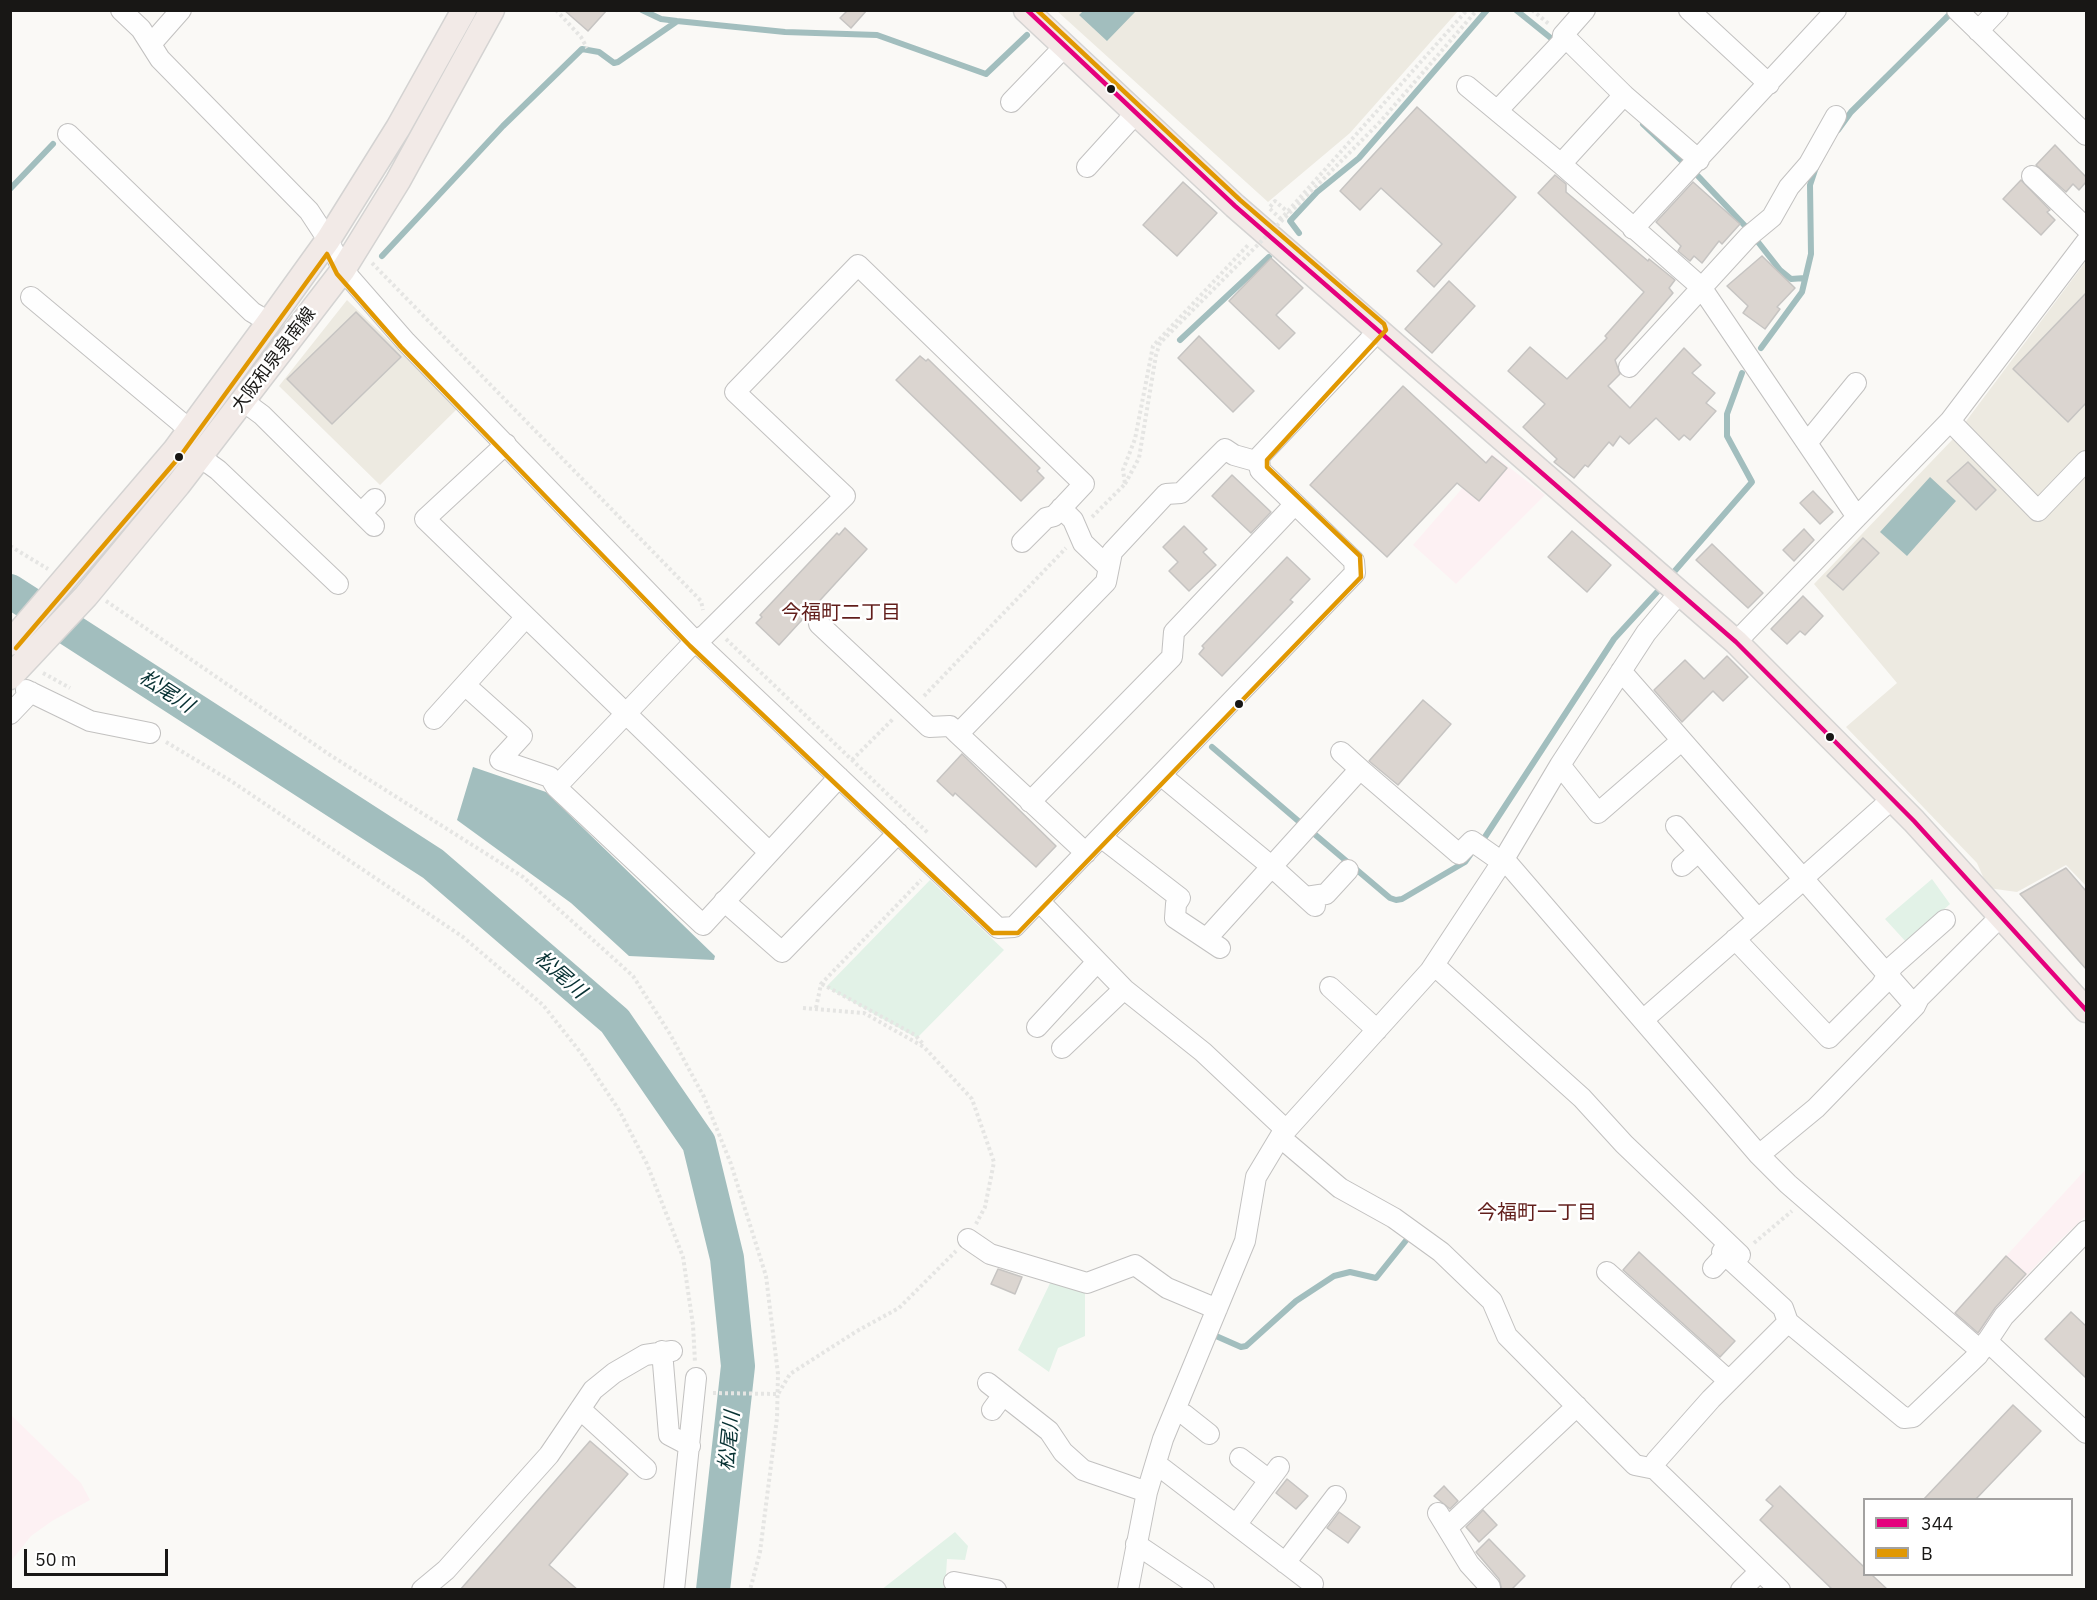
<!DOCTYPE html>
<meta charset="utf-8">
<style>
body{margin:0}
#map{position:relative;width:2097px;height:1600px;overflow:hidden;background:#faf9f6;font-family:"IBM Plex Sans",sans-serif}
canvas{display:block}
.frame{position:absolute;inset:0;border:12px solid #181715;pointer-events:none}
.legend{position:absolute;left:1863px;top:1498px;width:210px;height:78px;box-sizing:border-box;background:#fff;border:2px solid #a3a2a1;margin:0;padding:8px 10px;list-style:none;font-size:18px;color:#181715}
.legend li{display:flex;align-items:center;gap:12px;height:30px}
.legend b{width:30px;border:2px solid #a3a2a1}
.scale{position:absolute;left:24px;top:1549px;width:144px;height:27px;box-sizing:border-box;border:3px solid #181715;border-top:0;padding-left:8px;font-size:18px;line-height:21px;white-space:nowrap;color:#181715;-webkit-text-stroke:4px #fff;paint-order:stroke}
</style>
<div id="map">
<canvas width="2097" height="1600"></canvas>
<div class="frame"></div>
<ul class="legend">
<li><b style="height:8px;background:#e5007d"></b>344</li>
<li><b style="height:8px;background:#e19802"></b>B</li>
</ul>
<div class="scale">50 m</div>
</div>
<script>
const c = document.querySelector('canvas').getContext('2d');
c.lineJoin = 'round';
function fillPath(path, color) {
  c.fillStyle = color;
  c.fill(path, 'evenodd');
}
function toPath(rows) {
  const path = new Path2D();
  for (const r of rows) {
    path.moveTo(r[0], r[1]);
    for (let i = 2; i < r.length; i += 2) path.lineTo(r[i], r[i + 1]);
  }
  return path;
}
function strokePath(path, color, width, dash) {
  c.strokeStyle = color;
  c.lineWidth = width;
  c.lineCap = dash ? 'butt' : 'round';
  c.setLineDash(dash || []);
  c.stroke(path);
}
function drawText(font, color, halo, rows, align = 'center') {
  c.font = font + ' "IBM Plex Sans","Noto Sans JP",sans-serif';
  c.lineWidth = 5;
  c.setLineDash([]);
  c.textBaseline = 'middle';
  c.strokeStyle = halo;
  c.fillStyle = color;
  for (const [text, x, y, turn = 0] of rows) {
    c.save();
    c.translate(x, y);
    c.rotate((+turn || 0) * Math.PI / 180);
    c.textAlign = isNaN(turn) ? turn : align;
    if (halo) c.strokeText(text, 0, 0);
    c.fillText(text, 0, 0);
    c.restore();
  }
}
fillPath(toPath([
 [1492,454,1545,495,1456,584,1413,545],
 [2086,1169,2086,1216,2057,1243,2002,1302,1976,1340,1950,1317],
 [11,1415,81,1483,90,1500,52,1521,31,1536,11,1561]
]), '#fdf1f3');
fillPath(toPath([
 [1057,11,1458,11,1350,133,1268,202],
 [2086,261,2086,886,2066,865,2017,892,1988,888,1977,863,1846,727,1897,683,1814,584,1952,440],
 [347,300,458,408,380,485,279,386]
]), '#edeae1');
fillPath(toPath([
 [1932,879,1950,904,1907,943,1885,919],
 [930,880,1004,950,917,1038,826,987],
 [1053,1277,1085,1288,1085,1336,1058,1348,1049,1372,1018,1350],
 [955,1532,968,1546,965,1560,947,1559,945,1589,881,1590]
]), '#e2f2e7');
fillPath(toPath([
 [1084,10,1136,10,1136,11,1107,41,1079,15],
 [1930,477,1956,501,1907,556,1880,532],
 [473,767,546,792,715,956,714,960,629,956,571,903,457,820]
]), '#a2bebe');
strokePath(toPath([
 [642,10,661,19,677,21,785,32,877,35,986,74,1027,35],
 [1516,10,1557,43],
 [1643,124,1682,161],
 [1838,130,1851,112,1948,16],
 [1698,176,1747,228,1780,270,1791,279,1805,278],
 [10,189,53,144],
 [1299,233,1290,221,1317,192,1359,158,1487,10],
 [382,256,503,126,582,49,599,52,614,63,618,62,676,22],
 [1180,340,1269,257],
 [1761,348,1802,292,1811,254,1810,185,1816,167],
 [1673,573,1752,482,1727,436,1727,414,1742,373],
 [1212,747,1303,825],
 [1312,832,1390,898,1396,900,1402,899,1465,862,1470,855],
 [1483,840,1614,639,1658,591],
 [1216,1336,1241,1347,1246,1346,1296,1301,1334,1276,1350,1272,1376,1278,1408,1238]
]), '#a2bebe', 6);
strokePath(toPath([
 [10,591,433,864,615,1021,699,1143,727,1258,738,1366,713,1590]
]), '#a2bebe', 34);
const building = toPath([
 [564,10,607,10,588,31,564,10],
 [848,10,867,10,851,28,840,18,848,10],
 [1417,107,1516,197,1434,287,1417,271,1442,244,1381,188,1360,210,1340,191,1417,107],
 [2055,145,2086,177,2086,182,2079,190,2073,184,2066,192,2036,165,2055,145],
 [1555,175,1566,184,1566,192,1648,261,1649,259,1675,280,1669,288,1673,293,1615,360,1620,374,1608,386,1630,408,1684,348,1701,365,1692,373,1715,393,1706,403,1716,411,1690,440,1684,435,1679,440,1656,418,1629,444,1620,436,1613,446,1609,442,1588,467,1585,465,1574,478,1554,462,1557,459,1523,427,1545,404,1508,371,1530,347,1567,379,1607,338,1605,336,1644,292,1538,193,1555,175],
 [2021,180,2050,210,2047,212,2055,220,2041,235,2003,199,2021,180],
 [1183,182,1217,213,1177,256,1143,225,1183,182],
 [1693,182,1740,224,1722,244,1719,241,1702,263,1694,256,1690,261,1678,251,1681,246,1656,222,1693,182],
 [1762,256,1795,288,1777,307,1780,309,1765,329,1743,313,1748,306,1727,286,1762,256],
 [1271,258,1303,288,1276,315,1295,333,1279,349,1229,301,1271,258],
 [1449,281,1475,306,1432,353,1405,329,1449,281],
 [2086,293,2086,403,2068,422,2013,369,2086,293],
 [356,312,401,357,332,424,287,379,356,312],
 [1199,336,1254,391,1233,412,1178,358,1199,336],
 [920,356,926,361,928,359,1040,468,1037,471,1044,478,1021,501,896,380,920,356],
 [1403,386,1486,463,1492,456,1507,468,1479,501,1457,483,1387,557,1310,485,1403,386],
 [1968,462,1996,490,1976,510,1947,481,1968,462],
 [1232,475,1271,512,1251,533,1212,496,1232,475],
 [1813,491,1833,512,1820,524,1800,503,1813,491],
 [1184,526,1207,549,1203,552,1216,565,1189,591,1169,571,1178,562,1163,547,1184,526],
 [845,528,867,549,779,645,756,623,762,617,760,615,837,533,839,535,845,528],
 [1804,529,1814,540,1794,561,1783,550,1804,529],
 [1572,531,1611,565,1587,592,1548,557,1572,531],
 [1863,538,1879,553,1843,590,1827,576,1863,538],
 [1712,544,1763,593,1748,608,1696,560,1712,544],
 [1287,557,1310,579,1290,600,1293,602,1222,676,1199,654,1204,648,1202,646,1287,557],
 [1803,596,1823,616,1805,635,1800,631,1787,644,1771,629,1803,596],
 [1727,656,1748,677,1723,701,1713,691,1682,722,1654,690,1685,660,1704,679,1727,656],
 [1423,700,1451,724,1398,785,1369,761,1423,700],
 [962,754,1056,846,1036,867,955,793,953,796,937,781,962,754],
 [2066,868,2086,891,2086,969,2020,894,2066,868],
 [1639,1252,1735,1341,1720,1357,1623,1270,1639,1252],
 [2006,1256,2026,1274,1995,1308,1978,1333,1955,1313,2006,1256],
 [998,1269,1022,1277,1015,1294,991,1284,998,1269],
 [2071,1312,2086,1326,2086,1378,2045,1339,2071,1312],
 [2013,1405,2041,1431,1975,1500,1923,1500,2013,1405],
 [590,1441,628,1474,549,1565,578,1590,460,1590,590,1441],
 [1287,1479,1308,1496,1296,1509,1276,1493,1287,1479],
 [1444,1486,1458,1501,1450,1509,1434,1496,1444,1486],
 [1780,1486,1864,1567,1864,1575,1872,1575,1888,1590,1833,1590,1760,1520,1773,1506,1766,1500,1780,1486],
 [1483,1510,1497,1525,1479,1542,1466,1527,1483,1510],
 [1339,1512,1360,1527,1348,1543,1327,1528,1339,1512],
 [1489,1539,1525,1576,1511,1590,1502,1590,1499,1579,1476,1552,1489,1539]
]);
fillPath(building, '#dbd5d0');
strokePath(building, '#c6c4c2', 1.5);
const minor = toPath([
 [121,10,141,29,160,59,309,211,328,240,343,270,406,342,695,641,998,928,1014,927,1355,573,1354,561,1260,470,1259,457,1379,330],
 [1585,10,1563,35,1624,95,1699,160],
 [1689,10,1769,84],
 [1957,10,2086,135],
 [1978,31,1998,10],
 [151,44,181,10],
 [1467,86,1561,164,1701,287,1857,517],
 [1011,102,1064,47],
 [1497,111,1562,42,1563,35],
 [68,134,252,312,269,322],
 [1561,164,1624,95],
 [1087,167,1136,113],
 [2032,176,2086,228],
 [1633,229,1836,10],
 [31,297,190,430],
 [1629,367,1749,236,1772,217,1789,187,1809,164,1836,116],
 [243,401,262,415,374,526],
 [1950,421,2038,511,2086,461],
 [1807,443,1856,383],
 [506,444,425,519,769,852],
 [200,457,218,470,338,584],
 [1061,508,1073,520,1083,543,1107,566],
 [361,513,375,499],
 [819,624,929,727,950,726,958,734],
 [1736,642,1950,421,2086,242],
 [1621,671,1915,1006],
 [465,685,522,736,500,760,550,777,556,787],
 [26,690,90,721,150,733],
 [10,714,31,692],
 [434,719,526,617],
 [1341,752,1360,769],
 [1560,765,1598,813,1681,741],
 [1162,776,1271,866,1315,906],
 [839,777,703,925,556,787,695,641,705,635,845,496,735,392,858,265,1084,484,1054,516,1046,518,1022,542],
 [1030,802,1172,657,1174,632,1295,504],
 [1676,826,1758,919],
 [1101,837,1180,898,1176,904,1175,918,1220,948],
 [1086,853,958,734,1106,582,1112,552,1166,494,1181,493,1225,449,1234,455,1259,462],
 [1504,859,1759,1155,1788,1184,1981,1351],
 [1682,866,1698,852],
 [1810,872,1892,799],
 [1306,897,1326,894,1348,870],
 [724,901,782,952,898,833],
 [1039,901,1124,989,1203,1052,1286,1130],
 [1207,938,1360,769,1459,854,1472,841,1502,862],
 [1735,939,1829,1038,1881,986,1893,966,1945,920],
 [1434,965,1582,1098,1624,1144,1740,1255],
 [1330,987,1377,1030],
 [1643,1020,1803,880],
 [1037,1027,1096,963],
 [1062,1048,1124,989],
 [1280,1137,1340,1188,1394,1218,1441,1252,1492,1301,1507,1336,1635,1465,1655,1469,1780,1590],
 [1759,1155,1816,1108,1915,1006,1919,998,2000,917],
 [968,1239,990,1254,1087,1283,1135,1265,1167,1288,1217,1309],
 [1722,1252,1783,1308,1788,1322],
 [1713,1268,1725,1255],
 [1607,1272,1729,1381],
 [1987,1341,2086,1433],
 [662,1351,669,1435,690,1446],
 [988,1383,1049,1431,1063,1452,1083,1470,1147,1492],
 [580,1409,646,1469],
 [992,1410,1003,1395],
 [1176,1412,1185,1415,1209,1434],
 [1240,1458,1269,1480],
 [1156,1466,1163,1469,1313,1584],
 [1655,1469,1656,1461,1711,1399,1788,1322,1904,1418,1913,1417,1978,1355,2004,1316,2086,1231],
 [1438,1513,1469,1564,1490,1587],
 [1236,1525,1279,1467],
 [1447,1528,1577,1406],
 [1136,1544,1204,1590],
 [1285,1563,1336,1496],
 [954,1582,996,1590],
 [422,1590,446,1570,549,1455,593,1390,614,1373,645,1355,672,1351],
 [674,1590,696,1378],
 [1128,1590,1147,1492,1163,1439,1245,1241,1256,1177,1280,1137,1430,971,1504,859,1560,765,1646,633,1680,592],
 [1741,1590,1760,1571]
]);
const major = toPath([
 [1026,10,1235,206,1736,642,1914,821,2086,1010],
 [10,643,175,450,269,322,328,240,398,128,464,10],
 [10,677,86,596,178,485,343,270,398,181,492,10]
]);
strokePath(minor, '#c2c1c0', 22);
strokePath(major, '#d4d3d2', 27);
strokePath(toPath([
 [556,10,581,37,587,48],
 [1532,10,1549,24],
 [1280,220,1467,10],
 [372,263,701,601,703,610],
 [1092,517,1125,484,1123,470,1135,439,1153,346,1249,244],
 [10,546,48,569],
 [106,601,330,755,523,877,633,976,670,1034,704,1097,731,1164,766,1276,778,1374,777,1418,760,1552,750,1590],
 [726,639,928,833],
 [43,673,70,688],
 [924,696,1066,548],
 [166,742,231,781,463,937,543,1005,581,1053,619,1110,647,1164,683,1257,693,1325,695,1362],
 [852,760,894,718],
 [822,984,915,1035,923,1044],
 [803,1008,864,1013,924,1047,972,1099,994,1162,985,1207,976,1224],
 [816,1008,821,984,921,880],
 [1754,1243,1792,1211],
 [713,1393,778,1394,790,1374,857,1331,899,1308,956,1251]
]), '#e5e5e3', 4, [3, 3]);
strokePath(minor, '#fefefe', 20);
strokePath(major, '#f2eae7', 24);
strokePath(toPath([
 [1281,219,1269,208,1275,201,1289,213],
 [1125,484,1139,458,1156,355,1160,343,1380,122,1477,10]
]), '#e5e5e3', 4, [3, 3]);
strokePath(toPath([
 [1027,10,1235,206,1736,642,1914,821,2086,1010]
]), '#e5007d', 4.5);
strokePath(toPath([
 [16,648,181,455,327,254,337,274,401,347,690,646,993,933,1018,933,1361,577,1360,556,1267,467,1267,460,1386,330,1384,324,1240,200,1037,10]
]), '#e19802', 4.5);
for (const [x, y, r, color] of [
 [1111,89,5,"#181715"],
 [179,457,5,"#181715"],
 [1239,704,5,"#181715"],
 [1830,737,5,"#181715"]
]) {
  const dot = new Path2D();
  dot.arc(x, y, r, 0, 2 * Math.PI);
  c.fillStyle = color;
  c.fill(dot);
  strokePath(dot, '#fff', 2);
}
drawText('18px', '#181715', '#fff', [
 ["大阪和泉泉南線",274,360,-53]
]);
drawText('20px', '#611d1a', '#fff', [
 ["今福町二丁目",841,613],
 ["今福町一丁目",1537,1213]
]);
drawText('italic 20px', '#073133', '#fff', [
 ["松尾川",166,692,33],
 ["松尾川",560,975,41],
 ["松尾川",730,1441,-84]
]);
</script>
